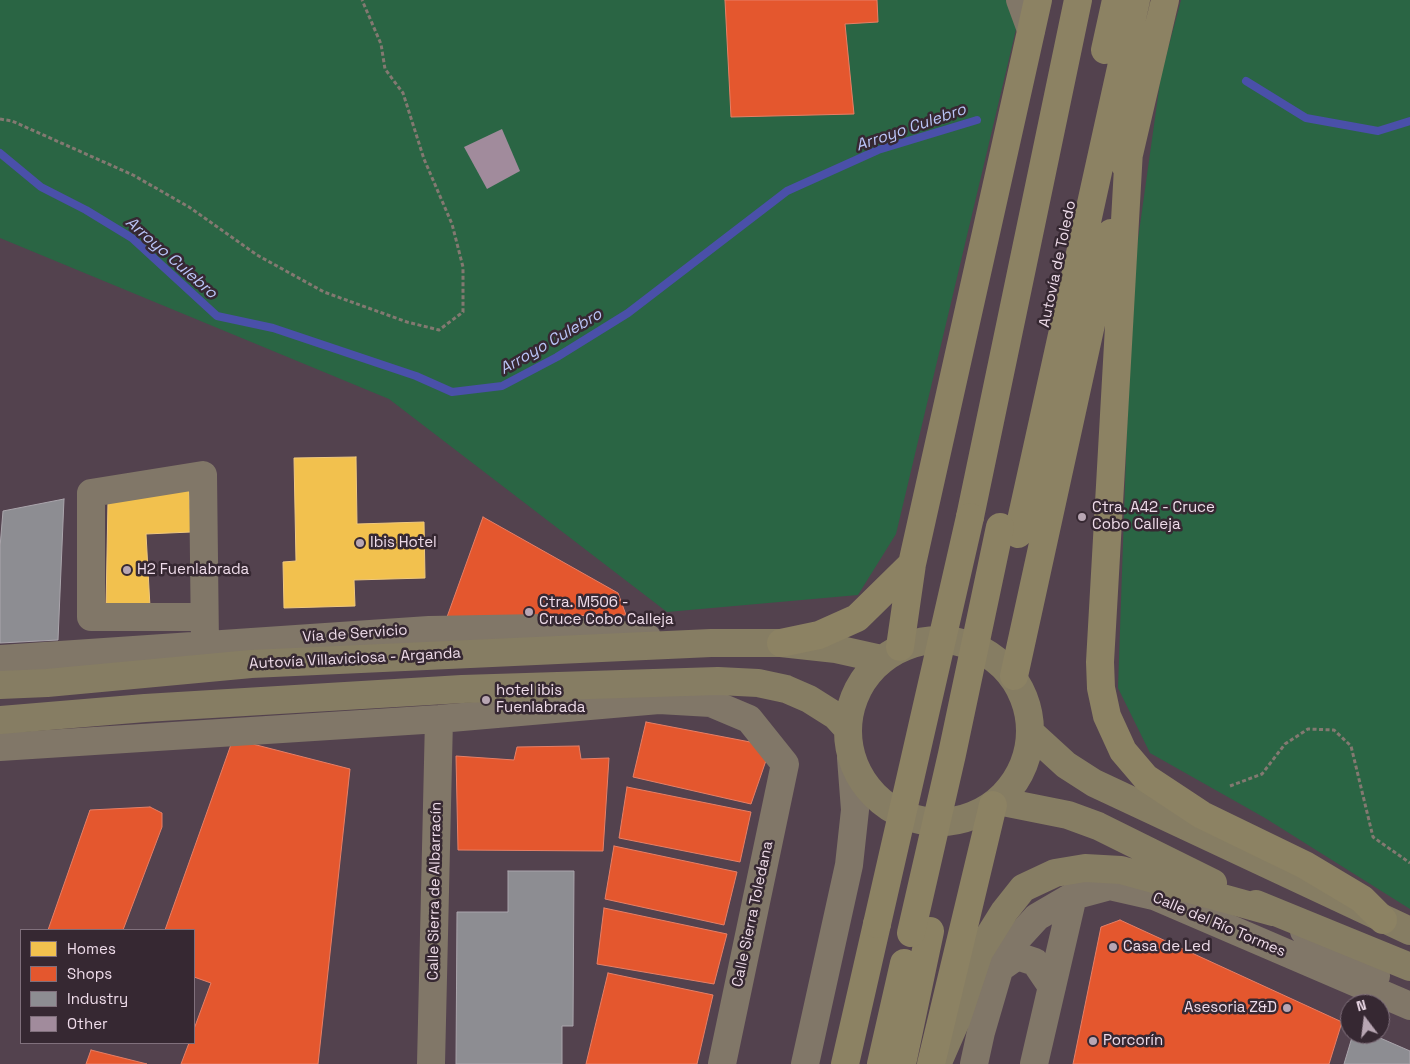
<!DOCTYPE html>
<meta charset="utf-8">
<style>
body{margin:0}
#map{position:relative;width:1410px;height:1064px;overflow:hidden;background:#53424e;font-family:"Space Grotesk",sans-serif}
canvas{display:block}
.legend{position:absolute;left:20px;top:929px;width:175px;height:115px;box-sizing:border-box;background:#362832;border:1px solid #80707c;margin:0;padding:6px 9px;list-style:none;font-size:15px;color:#efdcea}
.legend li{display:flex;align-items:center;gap:10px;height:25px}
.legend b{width:25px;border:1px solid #80707c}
.north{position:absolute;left:1340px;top:994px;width:50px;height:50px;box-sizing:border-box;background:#362832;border:1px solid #80707c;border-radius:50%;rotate:345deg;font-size:14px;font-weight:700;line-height:20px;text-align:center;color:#efdcea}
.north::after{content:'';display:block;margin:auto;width:18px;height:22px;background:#b8a6b3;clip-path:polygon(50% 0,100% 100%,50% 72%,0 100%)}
</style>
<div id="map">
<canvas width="1410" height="1064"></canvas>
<ul class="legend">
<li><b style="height:14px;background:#f2c14e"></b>Homes</li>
<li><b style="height:14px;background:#e4572e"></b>Shops</li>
<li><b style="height:14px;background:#8d8d92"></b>Industry</li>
<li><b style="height:14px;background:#a18b9c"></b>Other</li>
</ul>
<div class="north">N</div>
</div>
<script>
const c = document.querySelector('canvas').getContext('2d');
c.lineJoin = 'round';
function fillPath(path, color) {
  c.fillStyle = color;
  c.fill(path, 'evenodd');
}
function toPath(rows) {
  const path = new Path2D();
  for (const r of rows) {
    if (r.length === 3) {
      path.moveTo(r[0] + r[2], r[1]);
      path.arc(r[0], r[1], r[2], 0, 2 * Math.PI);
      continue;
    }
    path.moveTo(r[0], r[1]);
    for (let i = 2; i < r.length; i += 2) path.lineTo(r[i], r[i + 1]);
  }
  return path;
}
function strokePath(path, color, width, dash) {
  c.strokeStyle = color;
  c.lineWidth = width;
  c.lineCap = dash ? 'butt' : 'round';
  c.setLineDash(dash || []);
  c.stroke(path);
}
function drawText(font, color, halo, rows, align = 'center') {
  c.font = font + ' "Space Grotesk",sans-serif';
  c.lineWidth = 5;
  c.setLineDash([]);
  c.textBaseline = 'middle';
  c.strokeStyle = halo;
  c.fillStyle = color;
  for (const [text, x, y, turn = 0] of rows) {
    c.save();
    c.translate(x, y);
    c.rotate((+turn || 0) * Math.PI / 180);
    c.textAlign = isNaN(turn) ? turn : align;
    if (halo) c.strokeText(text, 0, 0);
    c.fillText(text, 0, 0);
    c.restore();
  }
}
fillPath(toPath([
 [0,0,1023,0,896,534,858,595,667,612,389,399,0,238],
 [1181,0,1410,0,1410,909,1265,818,1150,753,1118,688,1132,282,1161,75]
]), '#2a6544');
const homes = toPath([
 [356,457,357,524,424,522,425,578,354,580,355,606,284,608,283,562,296,561,294,458,356,457],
 [189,490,191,532,146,534,150,607,106,609,108,501,189,490]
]);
fillPath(homes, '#f2c14e');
strokePath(homes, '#f1c97d', 1);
const shops = toPath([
 [725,0,877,0,878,22,845,24,854,114,731,117,725,0],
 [483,517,618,593,626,615,447,617,483,517],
 [646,722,771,746,751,804,633,777,646,722],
 [233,739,350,769,318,1064,181,1064,189,1043,194,1043,194,1029,211,983,194,977,194,930,165,930,233,739],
 [579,746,581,759,609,758,603,851,458,850,456,756,514,760,517,747,579,746],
 [627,787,751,812,740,862,619,838,627,787],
 [150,807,162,813,162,827,123,930,48,930,90,810,150,807],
 [614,846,737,872,724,925,605,899,614,846],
 [604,908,727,934,714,984,597,964,604,908],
 [1120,920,1342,1022,1329,1064,1073,1064,1101,927,1120,920],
 [608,973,713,995,697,1064,586,1064,608,973],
 [91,1050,147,1064,86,1064,91,1050]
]);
fillPath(shops, '#e4572e');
strokePath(shops, '#e77f66', 1);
const industry = toPath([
 [64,499,58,640,0,643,0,547,3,511,64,499],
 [508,871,574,871,573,1026,562,1026,562,1064,456,1064,457,912,508,912,508,871],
 [1353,1034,1371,1034,1410,1051,1410,1064,1344,1064,1353,1034]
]);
fillPath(industry, '#8d8d92');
strokePath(industry, '#aaa5ac', 1);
strokePath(toPath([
 [1246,81,1306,118,1378,131,1410,121],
 [0,153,41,187,86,210,132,238,217,316,273,328,416,376,452,392,502,386,557,357,628,313,787,191,878,150,977,120]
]), '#4a50a9', 8);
fillPath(toPath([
 [502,129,520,171,487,189,464,147]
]), '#a18b9c');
strokePath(toPath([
 [0,119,12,121,133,175,189,207,257,255,324,292,407,322,439,330,463,312,463,267,452,224,424,159,403,93,385,69,381,44,362,0],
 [1230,786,1262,774,1285,744,1308,729,1334,730,1351,746,1373,837,1410,863]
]), '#837971', 3, [4, 2.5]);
strokePath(toPath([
 [1020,0,1031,30],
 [204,617,91,617,91,493,203,475,205,645],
 [0,659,429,630,541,628,647,637],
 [0,747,439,719,659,700,711,703,749,719,785,764,722,1064],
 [1304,931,1376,976],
 [1000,968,1017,956,1035,962,1052,987],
 [431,1064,439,719],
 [805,1064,849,865,855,810,851,758],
 [974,1064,981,1032,1004,953,1037,917,1073,896,1110,886,1154,896,1410,1006],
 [1034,1064,1073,896]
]), '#817768', 28);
strokePath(toPath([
 [939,731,91],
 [0,685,47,683,251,664,711,643,781,643,836,649,881,659],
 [0,720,145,708,462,689,718,681,758,683,786,689,809,699,836,716,847,728],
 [1031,733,1066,765,1094,783,1410,931],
 [998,801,1068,815,1098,826,1213,883],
 [1256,904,1410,967],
 [939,1060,956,1021,979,952,1004,912,1023,888,1055,873,1085,868,1121,870,1273,912]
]), '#867d63', 28);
strokePath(toPath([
 [1105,50,1116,0],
 [1129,150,1100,662,1101,688,1107,716,1123,751,1146,778,1202,815,1305,865,1362,899,1383,920],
 [1126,167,1165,0],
 [970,517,1078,0],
 [1018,534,1136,0],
 [781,643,819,635,857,618,912,564],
 [900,647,912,564,1038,0],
 [1014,676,1111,233],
 [845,1064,877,924],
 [881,1064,904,963],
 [902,1064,930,931],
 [931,1064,993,805]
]), '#8c8263', 28);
strokePath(toPath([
 [877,924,970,517],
 [911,933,952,754,1000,527]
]), '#8c8263', 28);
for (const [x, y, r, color] of [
 [1082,517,5,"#b8a6b3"],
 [360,543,5,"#b8a6b3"],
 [127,570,5,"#b8a6b3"],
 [529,612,5,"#b8a6b3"],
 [486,700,5,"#b8a6b3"],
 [1113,947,5,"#b8a6b3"],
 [1287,1008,5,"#b8a6b3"],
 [1093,1041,5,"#b8a6b3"]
]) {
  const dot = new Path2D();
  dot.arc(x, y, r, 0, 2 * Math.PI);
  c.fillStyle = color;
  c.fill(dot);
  strokePath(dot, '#362832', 2);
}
drawText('15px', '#efdcea', '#362832', [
 ["Autovía de Toledo",1058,264,-78],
 ["Vía de Servicio",355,634,-4],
 ["Autovía Villaviciosa - Arganda",355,659,-3],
 ["Calle Sierra de Albarracín",435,891,-89],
 ["Calle Sierra Toledana",753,914,-78],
 ["Calle del Río Tormes",1219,925,23]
]);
drawText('15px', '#efdcea', '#362832', [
 ["Ctra. A42 - Cruce",1092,508],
 ["Cobo Calleja",1092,525],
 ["Ibis Hotel",370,543],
 ["H2 Fuenlabrada",137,570],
 ["Ctra. M506 -",539,603],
 ["Cruce Cobo Calleja",539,620],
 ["hotel ibis",496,691],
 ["Fuenlabrada",496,708],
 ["Casa de Led",1123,947],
 ["Asesoria Z&D",1277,1008,"right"],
 ["Porcorín",1103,1041]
], 'left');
drawText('italic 16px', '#bac4f7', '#362832', [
 ["Arroyo Culebro",911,128,-19],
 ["Arroyo Culebro",171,258,41],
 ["Arroyo Culebro",551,342,-30]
]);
</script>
